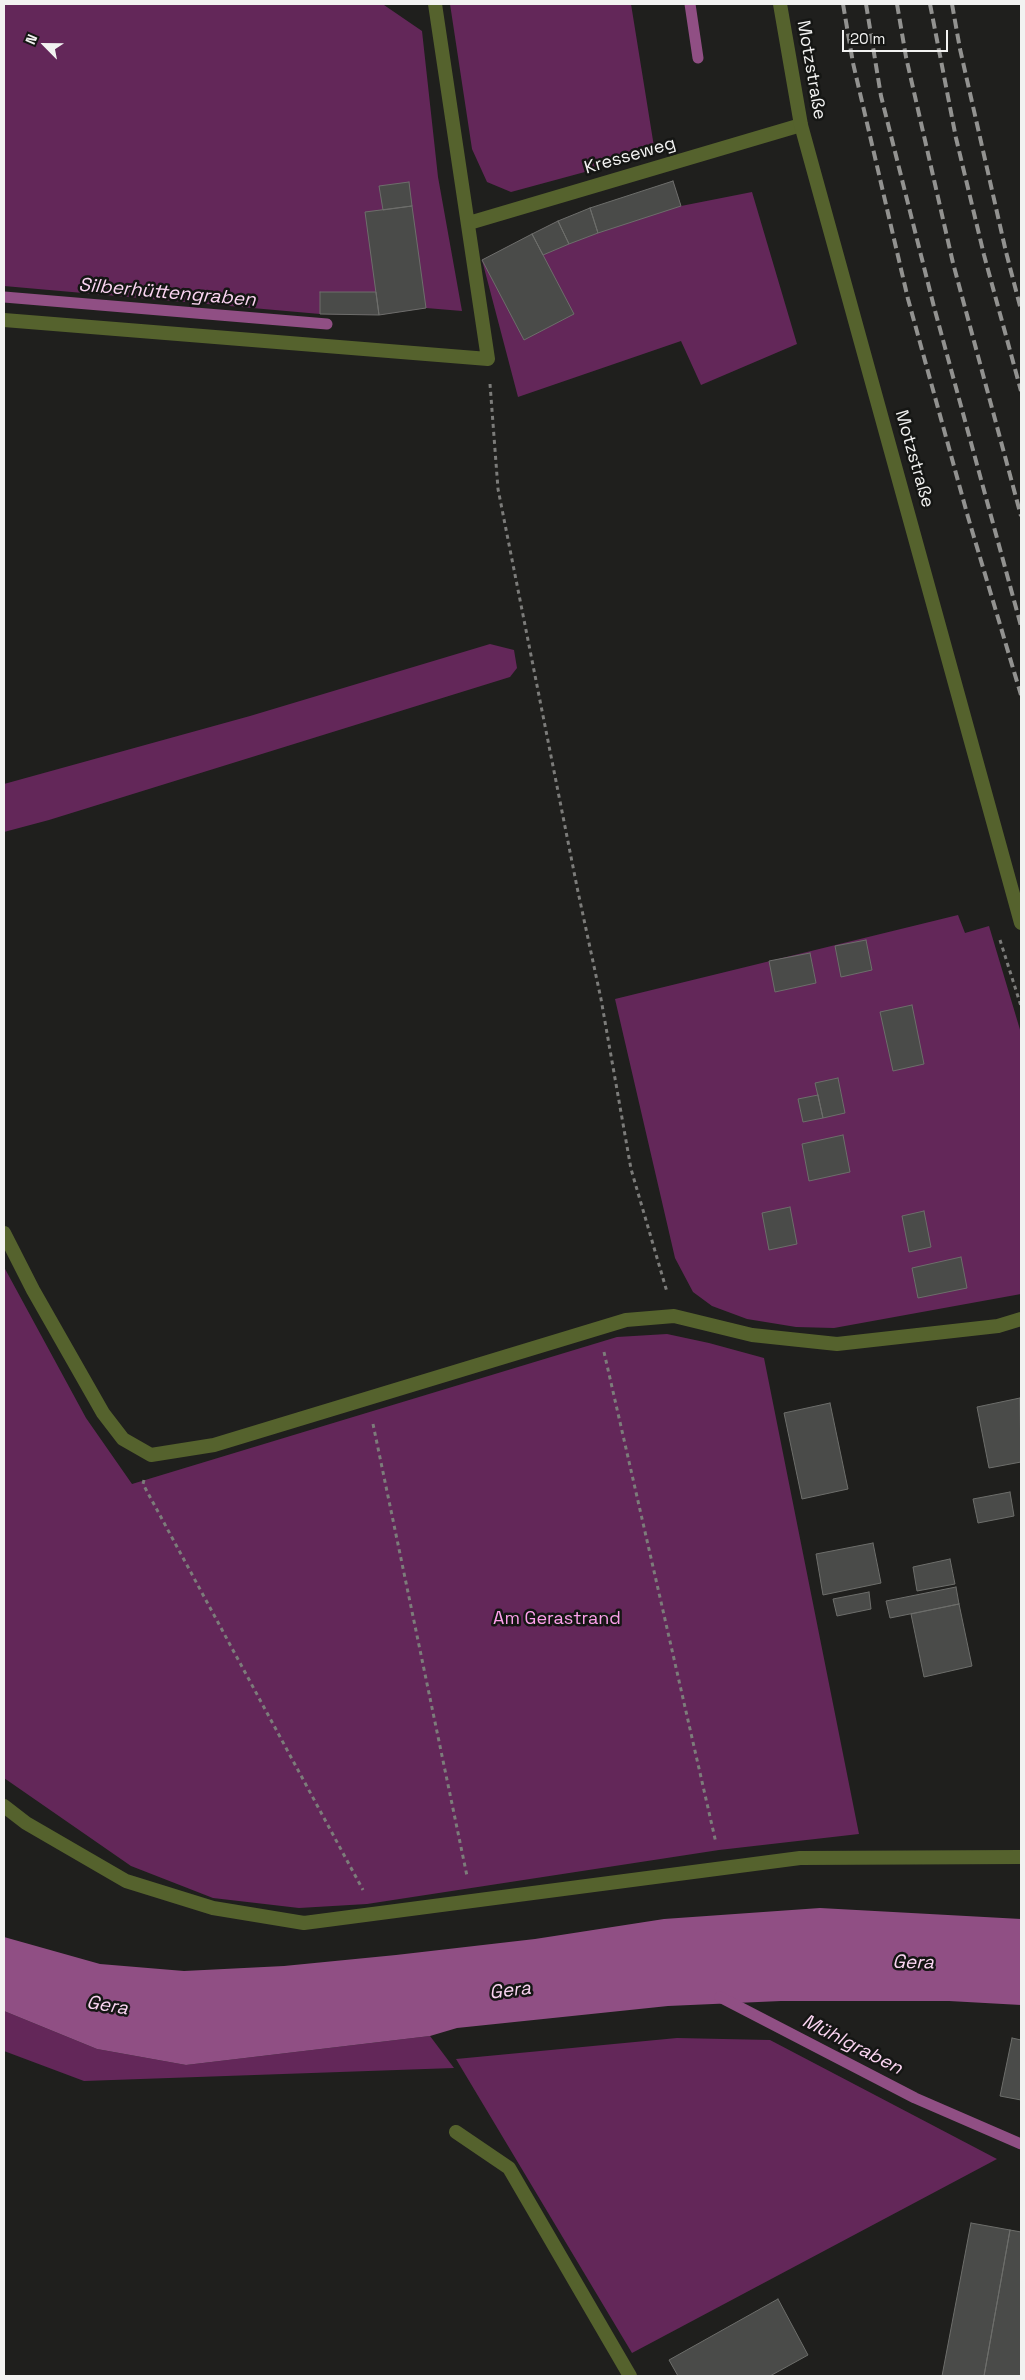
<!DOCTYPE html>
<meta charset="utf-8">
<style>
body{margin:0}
#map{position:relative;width:1025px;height:2380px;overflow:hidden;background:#1f1f1d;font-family:"Space Grotesk",sans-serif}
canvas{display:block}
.frame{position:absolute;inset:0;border:5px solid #f2f2f1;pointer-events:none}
.north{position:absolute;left:20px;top:20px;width:50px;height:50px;-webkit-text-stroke:4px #151614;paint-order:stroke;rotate:293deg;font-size:14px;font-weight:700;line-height:20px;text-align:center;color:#f2f2f1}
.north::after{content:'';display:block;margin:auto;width:18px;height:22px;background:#f2f2f1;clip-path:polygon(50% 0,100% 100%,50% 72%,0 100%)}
.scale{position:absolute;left:842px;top:30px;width:106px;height:22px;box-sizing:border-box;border:2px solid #f2f2f1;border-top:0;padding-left:6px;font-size:15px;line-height:18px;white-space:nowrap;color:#f2f2f1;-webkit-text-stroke:4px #151614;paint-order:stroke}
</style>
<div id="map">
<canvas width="1025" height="2380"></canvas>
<div class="frame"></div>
<div class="north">N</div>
<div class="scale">20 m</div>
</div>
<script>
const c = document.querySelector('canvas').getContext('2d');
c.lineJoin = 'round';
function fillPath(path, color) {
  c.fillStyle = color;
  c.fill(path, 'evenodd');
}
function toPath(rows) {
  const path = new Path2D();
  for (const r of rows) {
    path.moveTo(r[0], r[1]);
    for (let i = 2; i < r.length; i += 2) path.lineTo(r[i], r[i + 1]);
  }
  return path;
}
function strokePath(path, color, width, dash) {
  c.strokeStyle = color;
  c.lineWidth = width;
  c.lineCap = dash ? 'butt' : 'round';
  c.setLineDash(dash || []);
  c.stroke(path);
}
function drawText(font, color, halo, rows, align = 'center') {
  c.font = font + ' "Space Grotesk",sans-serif';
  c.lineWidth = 5;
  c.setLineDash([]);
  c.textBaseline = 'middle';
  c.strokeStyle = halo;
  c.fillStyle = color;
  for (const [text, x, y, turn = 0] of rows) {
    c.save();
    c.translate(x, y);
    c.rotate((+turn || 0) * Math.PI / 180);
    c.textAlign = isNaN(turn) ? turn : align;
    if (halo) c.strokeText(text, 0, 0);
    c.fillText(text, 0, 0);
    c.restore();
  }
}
fillPath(toPath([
 [4,4,384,5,422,31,438,177,462,311,426,308,379,315,320,314,4,286],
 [450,4,631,4,655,153,511,192,487,182,472,149],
 [673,181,681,206,752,192,797,344,701,385,681,341,518,397,482,260,558,221],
 [490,644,514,650,517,668,510,677,49,820,4,832,4,784,250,716],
 [958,915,965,933,989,926,1021,1033,1021,1294,834,1328,796,1327,747,1319,712,1306,693,1292,675,1258,615,999],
 [4,1267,86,1418,132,1484,617,1337,667,1334,709,1343,764,1358,859,1834,719,1850,367,1904,299,1908,213,1898,131,1866,4,1778],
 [4,2011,97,2049,186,2065,430,2036,454,2068,84,2081,4,2051],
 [677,2038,770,2040,997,2159,632,2353,456,2059]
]), '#632759');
fillPath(toPath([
 [820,1908,1021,1919,1021,2005,949,2001,781,2001,668,2006,457,2028,430,2036,186,2065,97,2049,4,2011,4,1937,100,1964,184,1971,284,1966,396,1955,535,1939,664,1919]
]), '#904f84');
strokePath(toPath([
 [690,4,698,58],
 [4,297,327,324],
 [720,1997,915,2098,1021,2144]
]), '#904f84', 11);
const building = toPath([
 [673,181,681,206,598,233,590,208,673,181],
 [409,182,412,206,383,210,379,186,409,182],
 [412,206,426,308,379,315,365,212,412,206],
 [590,208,598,233,569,244,558,221,590,208],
 [558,221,569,244,543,255,532,234,558,221],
 [532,234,574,314,524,340,482,260,532,234],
 [320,292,376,292,379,315,320,314,320,292],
 [866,940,872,970,841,977,835,946,866,940],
 [810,953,816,983,775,992,769,961,810,953],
 [912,1005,924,1064,893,1071,880,1012,912,1005],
 [838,1078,845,1113,823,1118,815,1083,838,1078],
 [818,1095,823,1118,803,1122,798,1099,818,1095],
 [843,1135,850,1172,809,1181,802,1144,843,1135],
 [790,1207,797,1244,769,1250,762,1213,790,1207],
 [924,1211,931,1247,909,1252,902,1216,924,1211],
 [961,1257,967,1288,918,1298,912,1268,961,1257],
 [1020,1398,1021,1462,989,1468,977,1407,1020,1398],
 [830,1403,848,1489,802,1499,784,1413,830,1403],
 [1010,1492,1014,1516,978,1523,973,1499,1010,1492],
 [873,1543,881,1583,823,1595,816,1554,873,1543],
 [950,1559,955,1584,917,1591,913,1567,950,1559],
 [956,1587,959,1604,890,1618,886,1601,956,1587],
 [869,1592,871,1609,837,1616,833,1599,869,1592],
 [959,1604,972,1666,924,1677,911,1614,959,1604],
 [1012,2038,1021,2040,1021,2100,1000,2096,1012,2038],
 [971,2223,1010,2230,984,2376,942,2376,971,2223],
 [1010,2230,1021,2232,1021,2376,984,2376,1010,2230],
 [778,2299,808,2355,770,2376,678,2376,669,2360,778,2299]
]);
fillPath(building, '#4a4b49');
strokePath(building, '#6d6e6b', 1);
strokePath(toPath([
 [490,384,498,489,577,887,601,999,631,1169,667,1292],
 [1000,940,1021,1006],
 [604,1352,716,1843],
 [373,1424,467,1876],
 [144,1480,143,1484,363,1890]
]), '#7c7c7a', 3, [4, 4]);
strokePath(toPath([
 [469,223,801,125],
 [4,320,488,359,435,4],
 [4,1233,33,1290,103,1413,123,1439,151,1455,214,1445,626,1320,674,1316,752,1335,837,1344,998,1326,1021,1319],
 [4,1806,26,1823,126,1881,213,1908,304,1923,800,1858,1021,1857],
 [456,2132,509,2168,630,2376]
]), '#55622d', 14);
strokePath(toPath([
 [780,4,801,125,1021,923]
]), '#55622d', 14);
strokePath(toPath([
 [843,4,853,63,908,299,968,517,1021,695],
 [866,4,881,96,934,307,1021,626],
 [897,4,906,57,953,263,1021,516],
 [930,4,956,138,984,255,1021,391],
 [952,4,960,49,1006,252,1021,310]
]), '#929290', 4, [10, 5]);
drawText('18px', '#f2f2f1', '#151614', [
 ["Motzstraße",811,70,80],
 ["Kresseweg",630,156,-16],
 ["Motzstraße",914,459,74]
]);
drawText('18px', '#fca0ea', '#151614', [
 ["Am Gerastrand",557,1619]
]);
drawText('italic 19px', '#fbd5f2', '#151614', [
 ["Silberhüttengraben",167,293,5],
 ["Gera",913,1963,1],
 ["Gera",510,1991,-7],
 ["Gera",107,2006,9],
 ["Mühlgraben",852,2045,27]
]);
</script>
